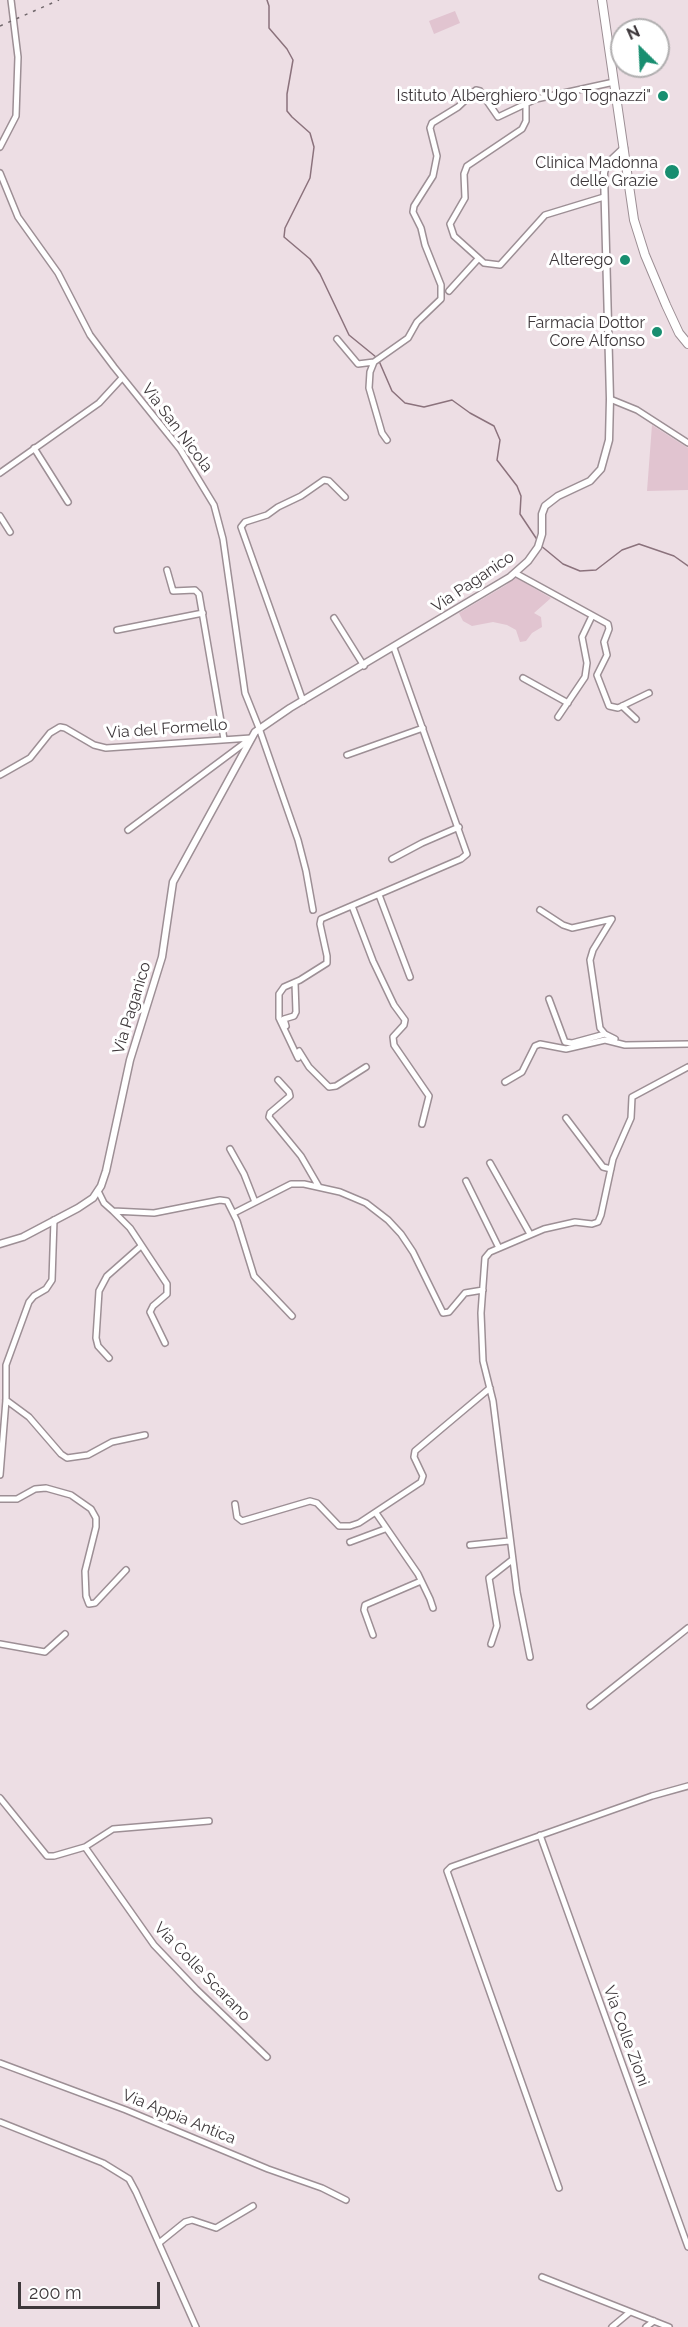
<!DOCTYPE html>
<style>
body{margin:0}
#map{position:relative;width:688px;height:2327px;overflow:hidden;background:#eddee4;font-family:Raleway,sans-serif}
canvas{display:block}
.north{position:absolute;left:610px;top:18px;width:60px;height:60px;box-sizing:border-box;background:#fff;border:2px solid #b1afb0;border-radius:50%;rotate:336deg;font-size:16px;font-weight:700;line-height:24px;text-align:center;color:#3d373a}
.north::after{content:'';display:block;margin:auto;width:21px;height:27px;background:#188e70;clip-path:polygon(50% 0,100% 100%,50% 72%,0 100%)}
.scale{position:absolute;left:18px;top:2282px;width:142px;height:27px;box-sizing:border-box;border:3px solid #3d373a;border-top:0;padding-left:8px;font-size:18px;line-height:21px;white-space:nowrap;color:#3d373a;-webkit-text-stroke:4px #fff;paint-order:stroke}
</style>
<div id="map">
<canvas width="688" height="2327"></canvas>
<div class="north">N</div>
<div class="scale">200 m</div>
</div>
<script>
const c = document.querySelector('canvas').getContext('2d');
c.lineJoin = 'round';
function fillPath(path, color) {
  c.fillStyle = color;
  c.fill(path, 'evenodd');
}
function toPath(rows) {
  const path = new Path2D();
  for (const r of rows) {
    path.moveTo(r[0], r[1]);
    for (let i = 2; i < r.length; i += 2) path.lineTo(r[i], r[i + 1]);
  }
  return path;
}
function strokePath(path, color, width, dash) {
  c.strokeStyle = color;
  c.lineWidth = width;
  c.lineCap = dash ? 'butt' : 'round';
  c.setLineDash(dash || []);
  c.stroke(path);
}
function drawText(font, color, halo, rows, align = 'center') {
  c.font = font + ' Raleway,sans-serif';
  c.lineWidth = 6;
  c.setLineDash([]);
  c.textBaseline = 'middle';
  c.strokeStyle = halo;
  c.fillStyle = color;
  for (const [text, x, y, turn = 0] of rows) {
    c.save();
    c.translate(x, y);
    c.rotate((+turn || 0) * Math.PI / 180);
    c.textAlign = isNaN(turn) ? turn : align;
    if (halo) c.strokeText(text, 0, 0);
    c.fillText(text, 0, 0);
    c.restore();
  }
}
fillPath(toPath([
 [455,11,460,23,434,34,429,21],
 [652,425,688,448,688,490,647,491],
 [515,577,551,598,534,613,541,617,542,627,532,633,526,641,520,642,516,630,507,625,493,622,472,626,463,621,459,613,506,585]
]), '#e1c4d0');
strokePath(toPath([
 [267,0,269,6,269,28,287,49,293,60,287,94,287,111,292,117,310,133,314,147,310,178,285,228,284,237,310,259,320,274,349,335,376,357],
 [379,361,392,391,405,403,424,407,452,400,470,413,494,426,500,440,497,460,517,486,521,496,520,514,538,541],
 [540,545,563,564,580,571,596,570,622,550,639,544,674,556,688,566]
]), '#8b727c', 1.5);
const minor = toPath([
 [526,103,526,121,522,129,467,166,464,174,465,198,450,224,454,236,484,263,500,265,545,215,604,197],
 [0,147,16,116,18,57,11,0],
 [0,173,18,217,58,273,90,335,114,367,180,449,214,505,223,539,245,693,259,728,298,840,306,871,313,910],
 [449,291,478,259],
 [337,339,358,364,374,362,408,338,417,322,441,299,441,285,425,245,421,228,413,212,414,206,433,176,437,156,430,128,432,123,458,107,476,90,480,91,498,117,536,99,614,82],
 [374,362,370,372,369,388,382,433,387,440],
 [610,399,637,410,688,443],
 [34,448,68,502],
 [0,473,99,403,122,378],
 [0,516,10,532],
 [167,570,173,591,195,590,199,594,224,739],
 [515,573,608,624,609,629,604,642,607,655,597,675,609,706,618,708,649,693],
 [334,618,364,666],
 [117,630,203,613],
 [523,678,568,703],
 [303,701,241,527,245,522,267,515,278,507,301,496,324,480,329,481,345,497],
 [622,706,636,719],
 [558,717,585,677,587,663,582,637,592,616],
 [347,755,423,728],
 [0,775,30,758,50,733,60,727,65,728,94,745,106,748,251,738],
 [128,830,250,739],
 [392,859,422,843,459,827],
 [379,895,410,977],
 [352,906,373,961,394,1005,405,1020,404,1025,393,1037,394,1045,429,1096,422,1124],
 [540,910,563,925,572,928,612,919,593,950,590,960,600,1028,605,1034],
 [549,999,565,1042,572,1043,605,1034,615,1039],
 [286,1026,284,1019,294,1016,296,1012,295,983],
 [299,1051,309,1067,329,1087,336,1086,366,1067],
 [298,1058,279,1018,279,994,284,987,300,980,327,963,327,956,320,924,321,919,461,859,467,854,394,648],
 [278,1080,289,1092,290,1096,270,1113,269,1117,301,1156,319,1187],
 [505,1082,522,1072,535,1046,540,1044,566,1049,605,1040,625,1045,688,1044],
 [566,1118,603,1167,611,1169],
 [230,1149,244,1174,255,1202],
 [490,1163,530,1234],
 [466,1181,499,1248],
 [98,1191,104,1203,113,1211,154,1213,220,1200,227,1201,237,1221,254,1276,292,1316],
 [113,1211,130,1228,167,1284,167,1294,153,1306,150,1312,165,1343],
 [234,1213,291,1184,304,1184,340,1192,366,1203,388,1220,401,1234,413,1252,443,1313,449,1312,465,1293,483,1290],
 [109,1358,98,1346,96,1338,99,1291,107,1276,141,1246],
 [6,1400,29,1417,61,1454,67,1458,88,1455,112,1442,145,1435],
 [0,1475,6,1400,6,1365,29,1302,34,1296,46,1289,52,1280,54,1220],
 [0,1499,17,1499,35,1489,46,1488,71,1495,91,1509,96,1518,96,1527,85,1571,86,1596,89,1604,95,1603,126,1570],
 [235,1504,237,1517,242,1521,310,1501,317,1503,339,1526,350,1526,359,1523,421,1482,423,1476,414,1457,415,1451,490,1388],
 [376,1513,418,1574,430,1599,433,1608],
 [350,1542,385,1529],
 [470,1545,509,1541],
 [373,1635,364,1610,365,1605,421,1581],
 [0,1644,45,1652,65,1634],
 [491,1644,497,1626,489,1578,512,1560],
 [530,1657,517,1592,493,1401,483,1361,481,1313,485,1258,490,1252,544,1229,575,1222,592,1224,598,1222,601,1215,613,1159,631,1118,632,1097,688,1067],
 [590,1706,688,1628],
 [0,1798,47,1856,54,1856,85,1847,154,1945,196,1989,267,2057],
 [540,1835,688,2247],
 [85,1847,113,1829,209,1821],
 [0,2063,126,2110,268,2169,322,2188,346,2200],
 [0,2122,103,2163,129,2179,136,2192,196,2327],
 [559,2188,447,1871,451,1867,652,1796,688,1786],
 [159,2243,185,2222,192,2220,216,2228,253,2206],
 [542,2277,669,2327],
 [612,2327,630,2312],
 [646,2327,654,2321]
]);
const tertiary = toPath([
 [0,1244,23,1237,78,1208,93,1198,101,1186,106,1171,130,1060,162,957,173,882,255,732,290,708,510,577,528,561,538,547,542,534,542,514,545,506,558,496,590,481,601,469,609,440,610,399,604,173,606,165,624,148]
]);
const secondary = toPath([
 [602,0,634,220,645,255,666,305,679,333,688,344]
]);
strokePath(minor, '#9d8f95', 8);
strokePath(tertiary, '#9d8f95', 9);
strokePath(secondary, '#9d8f95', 10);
strokePath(minor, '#fff', 5);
strokePath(tertiary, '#fff', 6);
strokePath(secondary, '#fff', 8);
strokePath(toPath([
 [0,26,59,0]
]), '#71686c', 1.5, [3, 6]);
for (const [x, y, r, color] of [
 [663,96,6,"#188e70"],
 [672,172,8,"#188e70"],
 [625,260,6,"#188e70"],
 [657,332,6,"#188e70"]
]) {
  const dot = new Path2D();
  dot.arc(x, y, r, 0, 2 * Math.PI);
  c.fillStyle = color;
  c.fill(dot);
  strokePath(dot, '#fff', 2);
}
drawText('16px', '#3d373a', '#fff', [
 ["Istituto Alberghiero \"Ugo Tognazzi\"",651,96],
 ["Clinica Madonna",658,163],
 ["delle Grazie",658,181],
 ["Alterego",613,260],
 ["Farmacia Dottor",645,323],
 ["Core Alfonso",645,341]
], 'right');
drawText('16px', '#3d373a', '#fff', [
 ["Via San Nicola",177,428,53],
 ["Via Paganico",473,582,-34],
 ["Via del Formello",167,729,-4],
 ["Via Paganico",132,1008,-73],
 ["Via Colle Scarano",202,1972,46],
 ["Via Colle Zioni",626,2036,70],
 ["Via Appia Antica",179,2117,22]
]);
</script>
